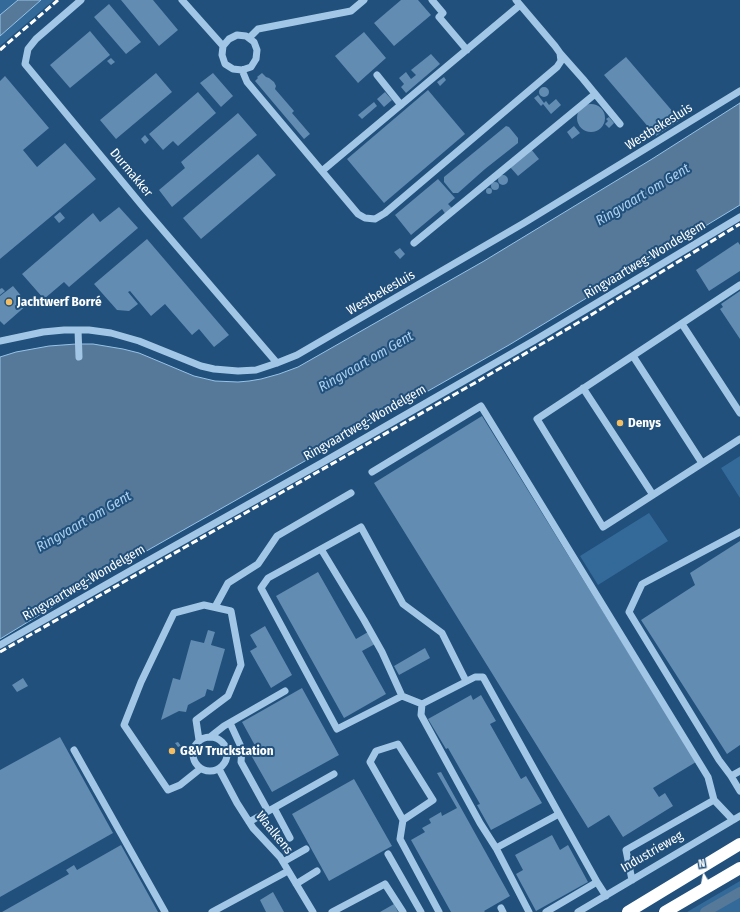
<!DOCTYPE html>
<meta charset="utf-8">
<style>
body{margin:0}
#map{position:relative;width:740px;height:912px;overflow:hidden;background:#20507b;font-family:"Fira Sans Condensed",sans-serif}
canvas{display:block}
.north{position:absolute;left:684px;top:856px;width:40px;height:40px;-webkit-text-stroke:3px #20507b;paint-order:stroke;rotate:350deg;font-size:11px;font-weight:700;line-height:16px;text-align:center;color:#fff}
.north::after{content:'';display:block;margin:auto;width:14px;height:18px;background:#fff;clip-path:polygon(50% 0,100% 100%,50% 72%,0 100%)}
</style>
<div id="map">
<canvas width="740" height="912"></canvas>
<div class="north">N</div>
</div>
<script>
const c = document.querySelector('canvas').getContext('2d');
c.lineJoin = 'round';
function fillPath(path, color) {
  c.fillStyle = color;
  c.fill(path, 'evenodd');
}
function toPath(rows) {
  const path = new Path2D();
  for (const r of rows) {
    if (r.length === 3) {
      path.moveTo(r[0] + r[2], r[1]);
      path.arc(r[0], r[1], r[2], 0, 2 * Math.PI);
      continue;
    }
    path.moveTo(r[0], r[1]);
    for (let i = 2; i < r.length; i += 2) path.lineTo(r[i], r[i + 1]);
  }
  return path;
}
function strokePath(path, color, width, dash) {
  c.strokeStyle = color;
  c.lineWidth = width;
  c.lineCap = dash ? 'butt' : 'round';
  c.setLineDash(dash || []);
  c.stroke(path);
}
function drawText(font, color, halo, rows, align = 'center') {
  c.font = font + ' "Fira Sans Condensed",sans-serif';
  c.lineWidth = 4;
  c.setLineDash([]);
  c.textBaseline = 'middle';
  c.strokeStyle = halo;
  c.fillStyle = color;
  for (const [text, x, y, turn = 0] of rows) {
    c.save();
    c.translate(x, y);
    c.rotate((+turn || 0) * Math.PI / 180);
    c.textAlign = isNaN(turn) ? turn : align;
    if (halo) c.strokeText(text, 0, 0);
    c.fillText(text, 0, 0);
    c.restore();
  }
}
fillPath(toPath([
 [0,0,18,0,0,15],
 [41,0,54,0,0,46,0,36],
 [740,456,740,498,721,468],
 [649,513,668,541,598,585,580,556],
 [740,881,740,912,687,912]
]), '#336a99');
const water = toPath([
 [18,0,41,0,0,36,0,15,18,0],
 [740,103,740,205,509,345,113,570,0,639,0,357,16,352,49,346,76,344,93,344,123,349,139,353,194,376,215,381,238,382,249,381,261,379,279,374,298,367,484,261,652,159,740,103]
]);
fillPath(water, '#567999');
strokePath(water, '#96c3e7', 1);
strokePath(toPath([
 [705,912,740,892]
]), '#567999', 10);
fillPath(toPath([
 [121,0,153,0,178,30,159,46],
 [401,0,418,0,431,15,394,46,374,23],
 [109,4,141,42,126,54,94,17],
 [90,31,110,55,70,88,50,65],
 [364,32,386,58,358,83,335,56],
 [431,54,440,64,406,93,401,87,404,84,399,78,406,72,411,79,416,75,411,70],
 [626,57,680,120,656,136,604,75],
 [111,58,115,62,111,65,107,61],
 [156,73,172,92,116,139,100,120],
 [213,73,233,96,221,107,200,83],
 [262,73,266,77,269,78,274,82,276,86,275,89,294,111,292,113,310,134,304,139,255,81,258,78,257,77],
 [5,76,49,128,23,150,37,167,65,143,96,179,0,259,0,81],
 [444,77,446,80,440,86,437,82],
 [544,92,5],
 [428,90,465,134,384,203,347,159],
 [198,92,216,113,178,146,173,141,163,150,149,134],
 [385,92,392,100,384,107,377,99],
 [538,95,544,103,546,101,549,105,556,99,561,105,551,114,543,104,541,106,534,98],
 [374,102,377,106,362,119,358,115],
 [591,118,14],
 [238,113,257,135,172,207,159,190,185,168,181,162],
 [609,117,614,123,609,128,605,124,608,121,606,119],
 [506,126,509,127,518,138,518,143,485,169,458,193,453,193,444,182,444,177],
 [574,126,580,133,572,139,567,132],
 [145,135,149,140,145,144,141,139],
 [531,149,539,159,518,176,510,167],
 [258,154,276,175,201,239,183,218],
 [503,180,5],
 [438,179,455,198,448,204,453,209,446,215,442,209,411,235,395,215],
 [495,186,4],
 [489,191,3],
 [119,207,138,228,69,287,64,282,44,299,22,274,93,213,100,222],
 [60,212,65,218,59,223,54,217],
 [147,239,229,335,214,347,199,329,192,335,165,304,151,316,130,291,128,292,138,304,129,311,117,310,94,284],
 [738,242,740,245,740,271,709,291,696,270],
 [400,248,405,254,400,259,394,252],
 [13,286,28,304,4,325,0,321,0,296],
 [2,288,5,291,0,295,0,289],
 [740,291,740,339,720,309,723,307,721,304],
 [482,416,696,762,653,788,659,797,665,793,673,806,623,837,609,815,588,828,374,483],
 [740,541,740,745,727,754,641,620,695,585,690,573],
 [318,572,356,639,368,632,375,644,362,651,386,694,344,718,276,596],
 [265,626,292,675,271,688,250,651,257,647,250,635],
 [208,630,215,632,211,645,225,649,213,691,207,689,205,696,188,705,186,712,179,711,161,720,173,678,180,680,191,640,204,643],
 [425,648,430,658,399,675,394,666],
 [23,678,28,686,17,692,12,685],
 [302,688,339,755,272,792,251,755,258,751,242,722],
 [471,695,473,700,481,695,496,721,490,724,521,779,526,776,542,803,491,830,477,805,480,804,448,748,446,749,428,719],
 [60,737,113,833,0,897,0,770],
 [178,742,181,746,178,747,175,743],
 [441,772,510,896,484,911,485,912,451,912,411,840,425,832,422,828,431,823,429,819,441,812,442,816,457,808,437,773],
 [354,779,392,846,329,881,292,814],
 [552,835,560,850,568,845,588,882,536,911,516,874,523,870,515,855],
 [121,845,158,912,2,912,69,874,66,870,74,865,77,870],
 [273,892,284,912,266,912,260,900],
 [394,904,398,912,380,912]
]), '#628cb1');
strokePath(toPath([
 [81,0,36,39,28,49,25,64,144,208,277,363],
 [182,0,223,46,222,55,225,64,233,69,242,70,251,67,256,59,257,50,254,42,246,36,237,35,229,39,223,46],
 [432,0,443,13,439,17,467,50],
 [249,38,258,29,351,11,364,0],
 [560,53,583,79,620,124],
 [242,70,247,82,358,214,365,218,375,219,385,213,557,67,561,61,560,53,555,46,516,0],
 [377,75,401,105],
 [322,171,520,5],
 [414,243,595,94],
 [740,285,537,419,603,527,740,439],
 [682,324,740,413],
 [78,330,79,357],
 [0,341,43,332,64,330,89,330,111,333,139,341,201,366,214,369,238,371,256,370,277,363,297,355,524,223,740,91],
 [633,356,702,463],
 [583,388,653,495],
 [372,472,481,406,708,777,714,800],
 [321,549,364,620,382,652,402,696],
 [215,607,228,583,258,564,277,536,351,493],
 [0,645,128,572,325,461,535,340,740,217],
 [422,704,402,696,337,729,261,588,268,578,361,527,403,604,442,633,466,681],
 [230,723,242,749,241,762,268,811],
 [210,754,17],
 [210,737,224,726,285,691],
 [199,740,196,720,228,696,241,665,231,611,204,605,174,613,141,682,124,725,168,790,180,785,200,769],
 [74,750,165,912],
 [219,769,237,803,253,828,280,857,313,912],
 [740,771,731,776,740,791],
 [731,776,719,760,629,612,642,584,740,532],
 [274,808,290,838],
 [403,820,433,800,398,744,376,751,370,762,403,820,400,839,439,912],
 [249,822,334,774],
 [496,848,480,823,421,715,422,704,475,677,483,677,559,814],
 [388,854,421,912],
 [283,862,306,849],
 [632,880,626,850,714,800,733,820],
 [296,884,317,871],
 [501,908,503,912],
 [212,912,288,871],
 [332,912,385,884,403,912],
 [529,912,496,848,559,814,597,882],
 [546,912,597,882,606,896],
 [578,912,740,816]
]), '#a2c7e6', 7);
strokePath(toPath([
 [628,912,740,844],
 [665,912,740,868]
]), '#fff', 12);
strokePath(toPath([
 [0,50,58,0],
 [0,652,480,380,586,318,740,224]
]), '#fff', 3, [7, 3]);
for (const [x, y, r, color] of [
 [9,302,4,"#f3bd63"],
 [620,423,4,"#f3bd63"],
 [172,751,4,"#f3bd63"]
]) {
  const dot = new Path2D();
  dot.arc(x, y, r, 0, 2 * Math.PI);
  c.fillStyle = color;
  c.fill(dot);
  strokePath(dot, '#20507b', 1.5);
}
drawText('13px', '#fff', '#20507b', [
 ["Westbekesluis",659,127,-32],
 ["Durmakker",131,173,50],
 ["Ringvaartweg-Wondelgem",645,260,-31],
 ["Westbekesluis",381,293,-30],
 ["Ringvaartweg-Wondelgem",365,423,-30],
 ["Ringvaartweg-Wondelgem",84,583,-30],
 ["Waalkens",274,833,51],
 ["Industrieweg",652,852,-30]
]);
drawText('bold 13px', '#fff', '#20507b', [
 ["Jachtwerf Borré",17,302],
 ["Denys",628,423],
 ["G&V Truckstation",180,751]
], 'left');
drawText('italic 14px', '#add0ee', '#20507b', [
 ["Ringvaart om Gent",643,195,-31],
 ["Ringvaart om Gent",366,362,-30],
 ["Ringvaart om Gent",84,522,-30]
]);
</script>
